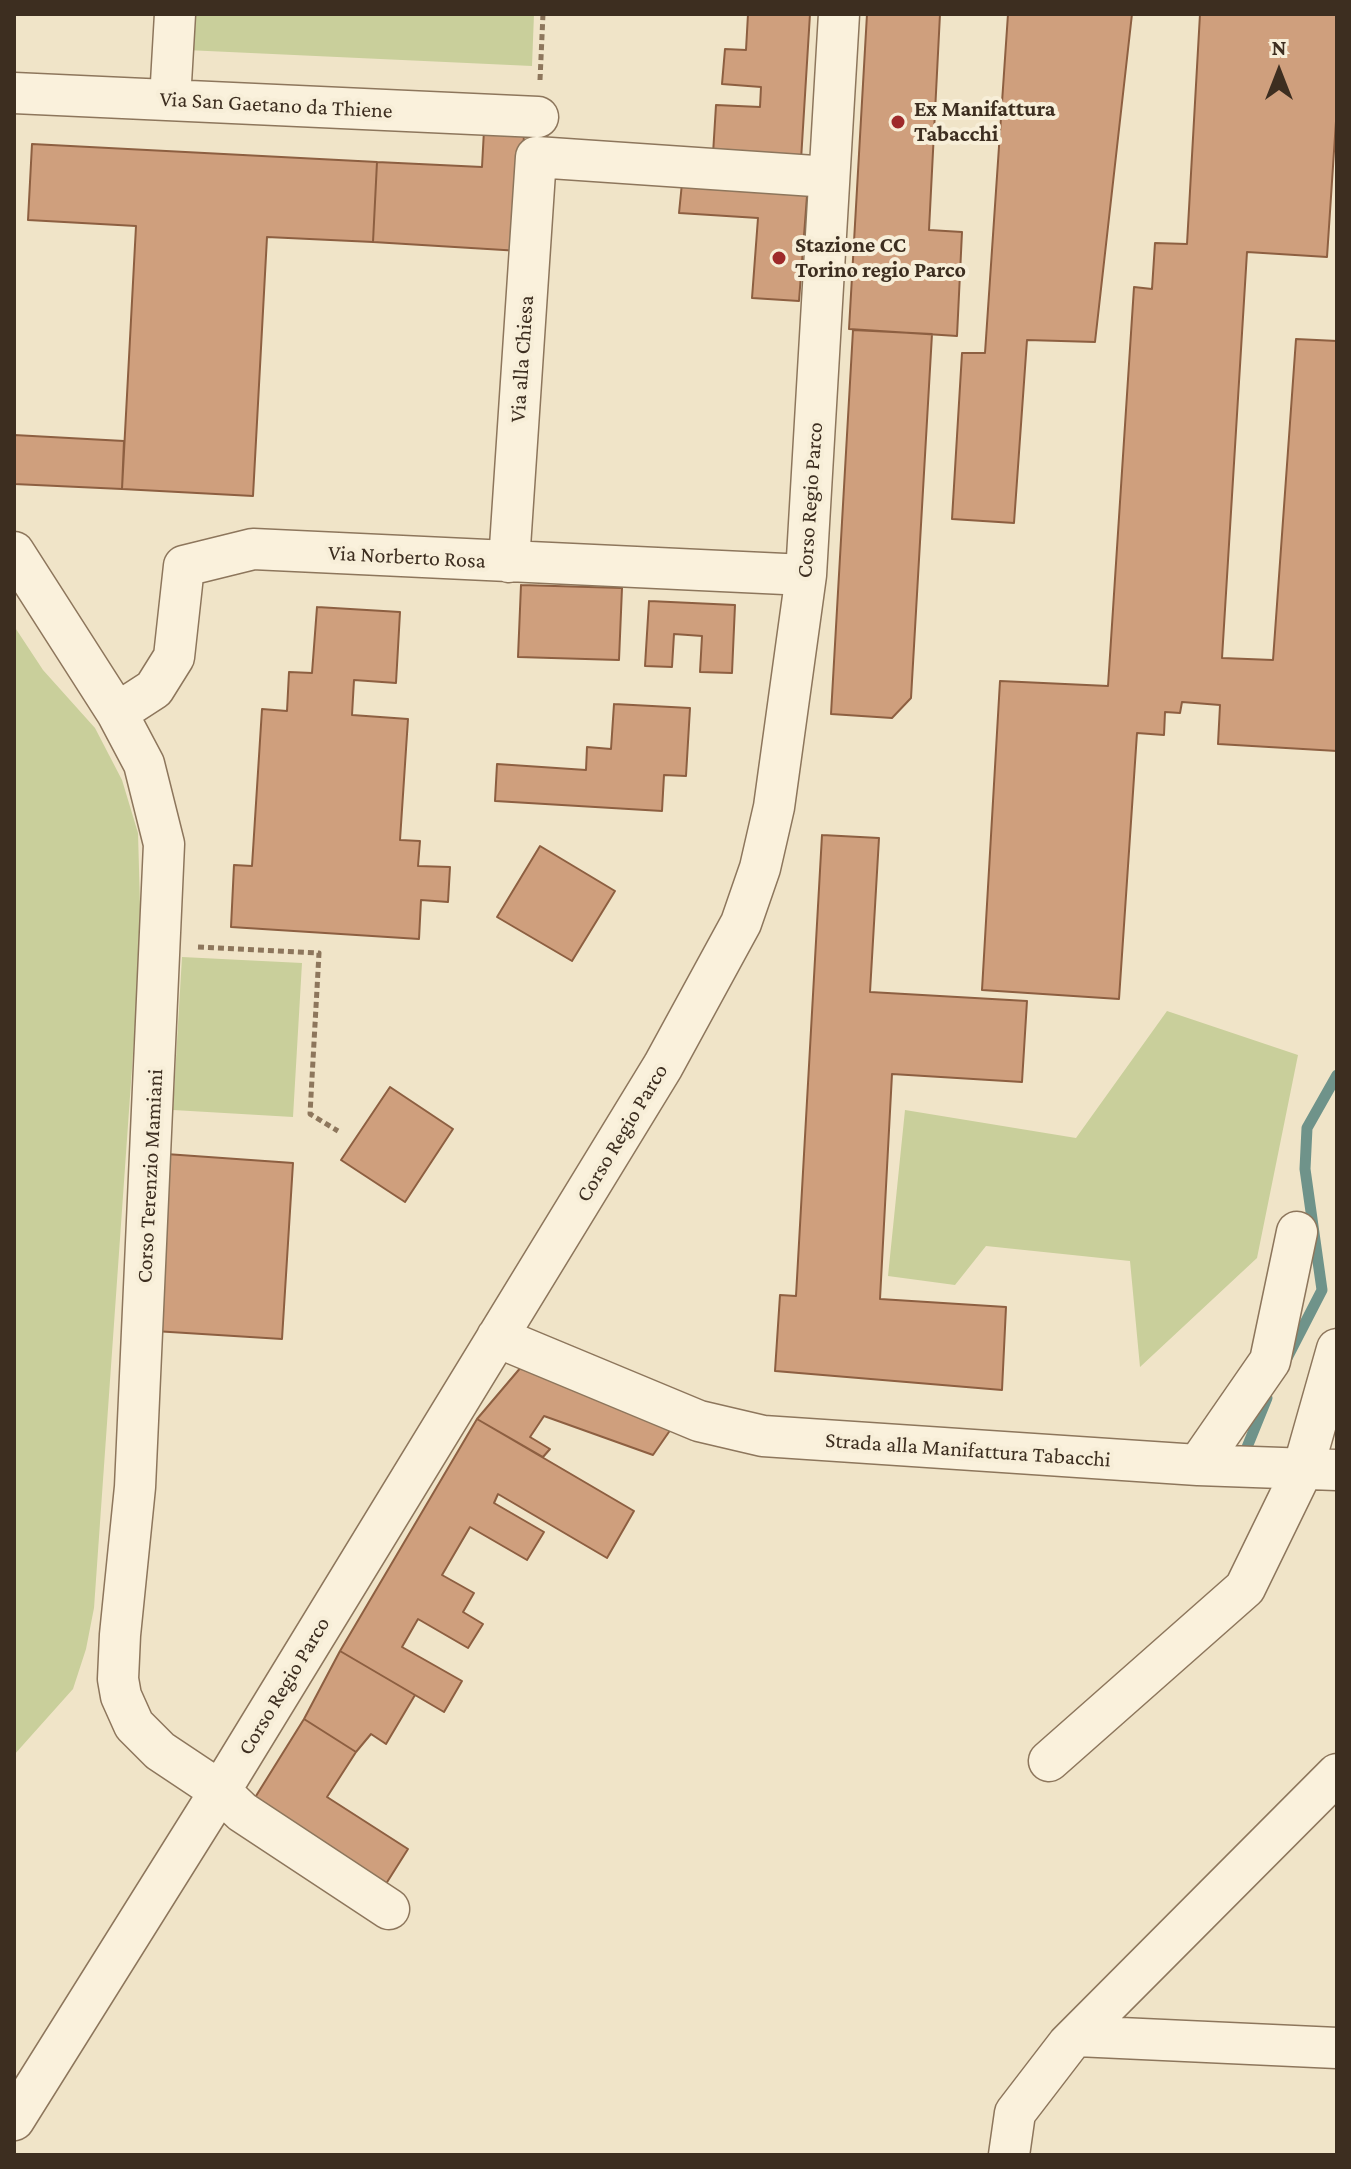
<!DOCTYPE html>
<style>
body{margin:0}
#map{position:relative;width:1351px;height:2169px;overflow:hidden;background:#f0e4c8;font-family:"Crimson Pro",serif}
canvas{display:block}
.frame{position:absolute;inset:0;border:16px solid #3d2e20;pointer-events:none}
.north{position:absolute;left:1239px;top:32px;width:80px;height:80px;-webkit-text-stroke:6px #f7eed8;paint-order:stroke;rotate:0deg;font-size:22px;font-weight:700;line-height:32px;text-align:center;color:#3d2e20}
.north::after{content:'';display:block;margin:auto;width:28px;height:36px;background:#3d2e20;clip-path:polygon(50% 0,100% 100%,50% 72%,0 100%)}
</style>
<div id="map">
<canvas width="1351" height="2169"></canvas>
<div class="frame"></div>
<div class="north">N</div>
</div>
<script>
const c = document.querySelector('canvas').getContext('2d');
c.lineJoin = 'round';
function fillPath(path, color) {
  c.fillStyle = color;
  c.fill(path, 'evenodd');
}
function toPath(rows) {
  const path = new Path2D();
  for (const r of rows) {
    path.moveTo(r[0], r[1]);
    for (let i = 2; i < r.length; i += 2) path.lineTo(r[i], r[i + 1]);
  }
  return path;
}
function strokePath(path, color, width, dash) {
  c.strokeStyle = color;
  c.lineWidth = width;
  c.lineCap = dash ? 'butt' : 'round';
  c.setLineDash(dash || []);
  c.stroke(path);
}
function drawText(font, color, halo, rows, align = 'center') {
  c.font = font + ' "Crimson Pro",serif';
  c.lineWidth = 8;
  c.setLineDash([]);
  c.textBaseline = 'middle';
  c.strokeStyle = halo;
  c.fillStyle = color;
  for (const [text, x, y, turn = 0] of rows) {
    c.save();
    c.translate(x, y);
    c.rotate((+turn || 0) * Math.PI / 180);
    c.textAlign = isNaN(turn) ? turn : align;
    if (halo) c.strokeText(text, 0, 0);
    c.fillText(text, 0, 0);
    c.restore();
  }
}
fillPath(toPath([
 [187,14,534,14,532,66,186,50],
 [14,626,43,670,95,728,122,780,138,833,141,940,94,1608,86,1649,73,1689,14,1755],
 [182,957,302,963,293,1117,173,1110],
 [1167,1011,1298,1055,1257,1258,1140,1367,1130,1261,986,1246,955,1285,888,1276,905,1110,1076,1138]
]), '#c9cf9b');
strokePath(toPath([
 [1287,1358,1322,1290,1305,1169,1307,1128,1337,1075],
 [1243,1457,1267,1398]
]), '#6f938a', 11);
const building = toPath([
 [748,14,810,14,801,160,713,154,716,105,760,107,761,87,722,84,725,49,746,50,748,14],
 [867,14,940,14,929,230,962,232,957,336,849,329,867,14],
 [1008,14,1132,14,1095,342,1027,340,1014,523,952,519,962,353,985,353,1008,14],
 [1200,14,1337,14,1337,106,1327,257,1247,252,1222,658,1273,660,1296,339,1337,341,1337,751,1218,744,1220,705,1182,702,1180,713,1165,712,1164,735,1137,733,1119,999,982,990,1000,681,1108,686,1134,287,1152,289,1155,243,1187,244,1200,14],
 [484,130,524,131,520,251,373,242,377,162,482,167,484,130],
 [32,144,377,162,373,242,267,237,253,496,122,489,136,226,28,220,32,144],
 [683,173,808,183,799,301,752,298,758,218,679,213,683,173],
 [853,330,932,334,911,698,892,718,831,714,853,330],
 [14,435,124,441,122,489,14,484,14,435],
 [521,585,622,588,619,660,518,657,521,585],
 [649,601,735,605,732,673,700,672,702,636,674,634,672,667,645,666,649,601],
 [317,607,400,612,396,683,354,680,352,715,408,719,400,840,420,841,418,866,450,867,448,902,421,900,419,939,231,927,234,865,252,866,262,709,287,711,289,672,312,673,317,607],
 [614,704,690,708,686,776,664,775,662,811,495,801,497,764,586,770,587,747,611,749,614,704],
 [822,835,879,838,870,992,1027,1001,1022,1082,892,1074,880,1299,1006,1307,1002,1390,775,1371,780,1295,796,1296,822,835],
 [540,846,615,891,572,961,497,917,540,846],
 [390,1087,453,1129,405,1202,341,1160,390,1087],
 [166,1154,293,1163,282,1339,154,1331,166,1154],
 [522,1366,671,1429,653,1455,544,1416,530,1437,550,1449,543,1457,477,1419,522,1366],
 [477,1419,634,1511,607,1558,498,1494,494,1503,544,1532,527,1560,470,1527,442,1575,474,1593,463,1612,483,1624,468,1648,418,1619,402,1647,462,1681,444,1712,340,1651,477,1419],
 [340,1651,415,1695,386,1744,371,1734,356,1752,304,1719,340,1651],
 [304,1719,356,1752,327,1797,408,1849,384,1887,251,1804,304,1719]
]);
fillPath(building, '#cf9f7d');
strokePath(building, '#8d5f41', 2);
const minor = toPath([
 [14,93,538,117],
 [170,100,175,14],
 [14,552,117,713,144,764,164,844,135,1487,120,1635,118,1679,121,1696,134,1725,160,1751,220,1791,242,1812,389,1909],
 [509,562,536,157,829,177],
 [117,713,154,689,174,657,184,566,253,549,806,575],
 [497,1337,699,1421,763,1436,1198,1465,1337,1470],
 [1198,1465,1270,1361,1297,1232],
 [1049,1761,1245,1588,1303,1469,1337,1349],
 [1077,2036,1337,2048],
 [14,2120,220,1791,663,1066,741,923,760,868,774,807,806,575,839,14],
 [1009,2155,1015,2113,1068,2044,1337,1774]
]);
strokePath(minor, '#8d765c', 43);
strokePath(toPath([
 [540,80,543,14],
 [198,947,319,953,310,1114,338,1131]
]), '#8d765c', 5, [6, 4]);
strokePath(minor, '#faf1dc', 40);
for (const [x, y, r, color] of [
 [898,122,8,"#9e2a2b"],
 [779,258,8,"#9e2a2b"]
]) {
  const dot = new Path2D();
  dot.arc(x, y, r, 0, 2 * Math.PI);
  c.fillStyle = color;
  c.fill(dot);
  strokePath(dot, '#f7eed8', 3);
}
drawText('22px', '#3d2e20', '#f7eed8', [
 ["Via San Gaetano da Thiene",276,105,3],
 ["Via alla Chiesa",522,359,-86],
 ["Corso Regio Parco",810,500,-86],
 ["Via Norberto Rosa",407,557,3],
 ["Corso Regio Parco",622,1133,-59],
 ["Corso Terenzio Mamiani",150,1176,-87],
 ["Strada alla Manifattura Tabacchi",968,1450,4],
 ["Corso Regio Parco",284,1686,-59]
]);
drawText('bold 22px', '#3d2e20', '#f7eed8', [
 ["Ex Manifattura",914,109],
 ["Tabacchi",914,134],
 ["Stazione CC",795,245],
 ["Torino regio Parco",795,270]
], 'left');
</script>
